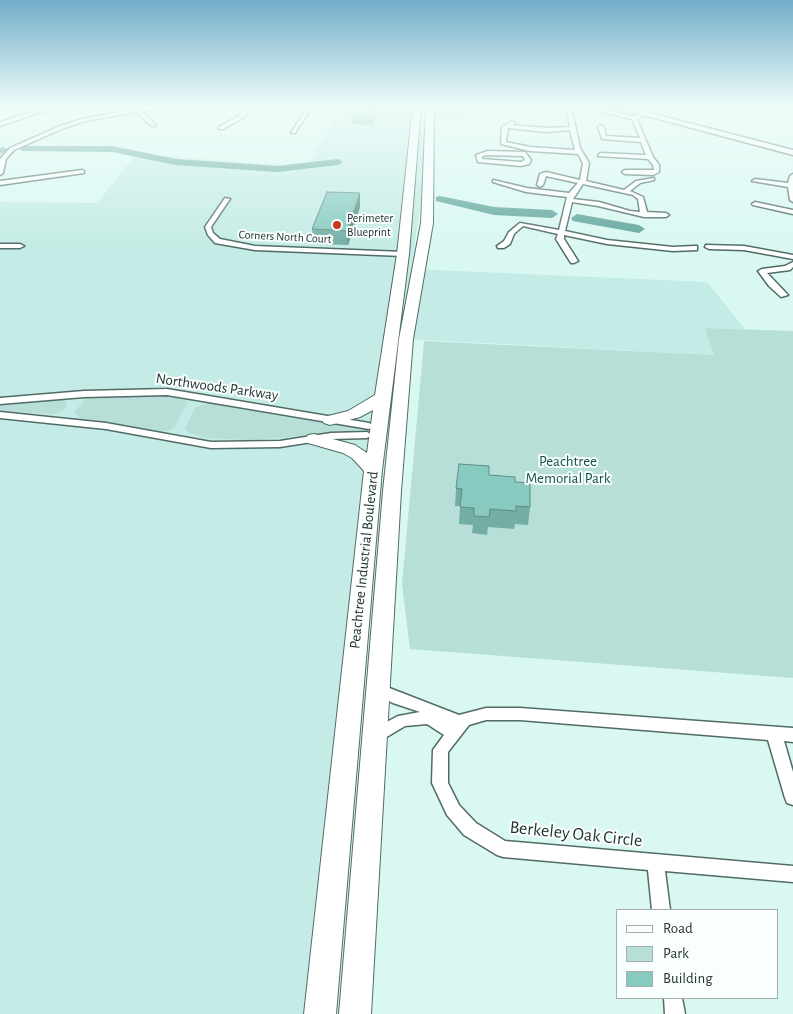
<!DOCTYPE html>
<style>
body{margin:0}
#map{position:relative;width:793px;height:1014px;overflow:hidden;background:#daf8f2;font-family:"Alegreya Sans",sans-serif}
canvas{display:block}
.legend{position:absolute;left:616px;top:909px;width:162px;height:90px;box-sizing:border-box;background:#f9fffe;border:1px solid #a5adac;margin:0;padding:6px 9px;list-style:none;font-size:15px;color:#283331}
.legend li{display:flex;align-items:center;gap:10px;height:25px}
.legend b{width:25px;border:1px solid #a5adac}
</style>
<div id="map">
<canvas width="793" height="1014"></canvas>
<ul class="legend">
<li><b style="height:6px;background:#fff"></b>Road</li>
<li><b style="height:14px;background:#b7dfd8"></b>Park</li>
<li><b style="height:14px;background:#86cac0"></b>Building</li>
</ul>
</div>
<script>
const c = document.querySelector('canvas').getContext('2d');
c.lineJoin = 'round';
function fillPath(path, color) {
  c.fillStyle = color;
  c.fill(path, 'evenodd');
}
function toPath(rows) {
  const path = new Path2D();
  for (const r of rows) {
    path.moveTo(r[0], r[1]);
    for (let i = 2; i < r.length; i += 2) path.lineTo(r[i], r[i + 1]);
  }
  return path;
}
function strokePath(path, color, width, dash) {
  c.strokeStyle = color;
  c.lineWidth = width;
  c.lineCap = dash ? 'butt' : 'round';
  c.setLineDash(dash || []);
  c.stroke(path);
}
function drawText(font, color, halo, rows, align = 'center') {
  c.font = font + ' "Alegreya Sans",sans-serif';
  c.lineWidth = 4;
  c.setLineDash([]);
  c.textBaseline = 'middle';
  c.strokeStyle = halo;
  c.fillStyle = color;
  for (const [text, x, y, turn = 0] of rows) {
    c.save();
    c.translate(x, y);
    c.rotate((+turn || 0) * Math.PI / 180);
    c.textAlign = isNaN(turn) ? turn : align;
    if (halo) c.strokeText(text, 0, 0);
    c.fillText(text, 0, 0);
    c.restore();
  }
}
fillPath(toPath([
 [343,106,519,106,516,116,427,122,424,181,411,269,707,282,745,329,706,328,714,355,386,338,379,357,382,432,335,1014,0,1014,0,202,97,203,136,154,306,167]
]), '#c4ebe5');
fillPath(toPath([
 [705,328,793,331,793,678,410,649,402,584,424,341,714,355],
 [160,395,180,398,188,402,174,428,168,431,161,432,81,419,74,413,85,399,91,397],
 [59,399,65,401,67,406,64,410,53,414,0,411,0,403],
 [207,403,280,416,360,428,352,431,292,437,246,440,206,438,190,433,185,429,195,408]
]), '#b7dfd8');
fillPath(toPath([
 [25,146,112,146,176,159,277,166,338,159,343,162,338,165,277,172,176,165,112,152,21,151,20,149,25,146],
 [4,147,9,150,0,154,0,148,4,147],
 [440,196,494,207,552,210,558,214,552,218,494,215,436,201,436,197,440,196],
 [577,214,639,225,645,229,639,233,573,221,571,218,577,214]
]), '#61a49b');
const minor = toPath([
 [50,106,59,106,0,126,0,122,50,106],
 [153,106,166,106,141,112,148,116,156,126,152,126,136,112,85,121,64,128,14,150,6,159,3,173,0,175,0,159,10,148,60,126,82,119,153,106],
 [248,106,253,106,243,118,223,129,219,129,219,127,239,116,248,106],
 [308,106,313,106,295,133,291,133,308,106],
 [566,106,571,106,580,148,589,163,586,181,624,190,636,181,654,178,654,180,640,183,630,191,643,197,647,212,666,213,669,215,666,217,644,217,598,206,572,202,565,231,607,240,673,247,694,246,697,246,697,250,673,251,607,244,564,235,564,239,578,261,574,263,571,263,556,239,558,234,523,226,514,234,510,244,504,248,498,248,497,246,504,241,509,232,520,223,559,230,567,197,526,192,493,182,493,180,527,188,569,193,578,183,546,176,543,185,540,187,537,185,540,174,546,172,580,180,583,163,578,154,530,151,501,144,502,127,512,121,515,123,512,125,546,128,570,127,566,106],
 [508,128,546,132,570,130,575,150,530,147,506,142,508,128],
 [583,184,633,195,638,199,640,212,630,211,599,202,573,199,583,184],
 [594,107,633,116,645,113,645,115,637,119,653,157,659,165,659,172,653,175,625,174,622,172,625,170,654,170,653,165,648,159,598,156,600,153,646,155,641,142,602,139,598,127,601,125,604,127,606,136,640,138,632,119,592,110,594,107],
 [488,151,525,152,531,160,529,164,521,166,478,162,476,155,488,151],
 [488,155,523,156,525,160,521,162,482,159,482,156,488,155],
 [82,170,84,171,84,173,0,185,0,181,82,170],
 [793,174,793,202,790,200,788,187,752,181,755,179,788,183,790,176,793,174],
 [225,198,230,199,211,227,213,233,220,239,255,246,403,252,407,254,403,256,255,250,215,243,208,235,205,227,225,198],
 [755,202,793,210,793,214,753,205,752,204,755,202],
 [0,244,20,244,24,246,20,248,0,248,0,244],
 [706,245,744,246,793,255,793,259,744,250,709,249,705,247,706,245],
 [793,262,793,267,790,270,767,273,788,295,781,297,769,286,758,271,762,269,785,266,793,262],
 [167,389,369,423,374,426,369,429,167,395,84,397,0,404,0,398,84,391,167,389],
 [0,412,106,423,211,442,280,441,331,433,367,432,372,435,367,438,331,439,280,447,211,448,106,429,0,418,0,412],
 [379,684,459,715,486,708,520,708,793,728,793,742,784,741,793,772,793,805,787,803,785,798,768,740,520,720,486,720,469,725,448,752,448,783,459,805,476,823,505,841,793,866,793,882,665,871,670,910,652,910,648,870,503,857,497,855,464,835,447,815,432,783,433,750,444,735,427,724,405,726,380,741,375,743,370,741,368,736,370,731,398,716,420,712,393,703,374,694,372,690,374,686,379,684],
 [664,998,682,998,685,1014,665,1014,664,998]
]);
const secondary = toPath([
 [610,106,623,106,793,150,793,155,610,106]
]);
const trunk = toPath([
 [413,106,421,106,409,254,382,470,336,1014,304,1014,364,471,352,458,343,453,308,443,306,439,308,435,314,434,355,445,367,453,373,410,360,417,330,425,324,423,322,420,324,417,348,411,375,395,397,254,413,106],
 [426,106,434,106,433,223,413,339,401,491,371,1014,339,1014,383,491,399,339,421,223,426,106]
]);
strokePath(minor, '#516b67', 3);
strokePath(secondary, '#516b67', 3);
strokePath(trunk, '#516b67', 2);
fillPath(minor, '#fff');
fillPath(secondary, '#fff');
fillPath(trunk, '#fff');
fillPath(toPath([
 [377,106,373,125,352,124,352,115],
 [360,207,348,245,313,244,312,229],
 [489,475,530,507,528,525,515,524,514,529,488,527,487,535,472,533,473,525,459,524,460,506,455,506,456,488]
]), '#73aea5');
fillPath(toPath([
 [375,106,377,106,373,125,373,116],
 [360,193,360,207,348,245,347,231]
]), '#5e8d86');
const building = toPath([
 [354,106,375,106,373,116,352,115,354,106],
 [327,192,360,193,347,231,312,229,327,192],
 [459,464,489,466,489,475,515,477,515,482,530,483,530,507,516,506,516,511,490,509,489,517,474,516,474,508,460,507,462,489,456,488,459,464]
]);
fillPath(building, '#86cac0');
strokePath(building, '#5e8d86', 1);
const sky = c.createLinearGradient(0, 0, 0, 248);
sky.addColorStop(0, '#72aec9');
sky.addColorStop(0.43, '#eefcf9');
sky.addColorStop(1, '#eefcf900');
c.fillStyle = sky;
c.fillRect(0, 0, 793, 248);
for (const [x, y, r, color] of [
 [337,225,5,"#c53a1c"]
]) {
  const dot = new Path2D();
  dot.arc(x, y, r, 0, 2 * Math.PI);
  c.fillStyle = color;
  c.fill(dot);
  strokePath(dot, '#f9fffe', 2);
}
drawText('12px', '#283331', '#f9fffe', [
 ["Perimeter",347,218],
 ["Blueprint",347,232]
], 'left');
drawText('12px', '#283331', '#f9fffe', [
 ["Corners North Court",285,237,3]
]);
drawText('15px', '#283331', '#f9fffe', [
 ["Northwoods Parkway",217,387,8],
 ["Peachtree Industrial Boulevard",364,560,-84]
]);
drawText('15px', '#17514a', '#f9fffe', [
 ["Peachtree",568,461],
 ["Memorial Park",568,478]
]);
drawText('18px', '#283331', '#f9fffe', [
 ["Berkeley Oak Circle",576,834,6]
]);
</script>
